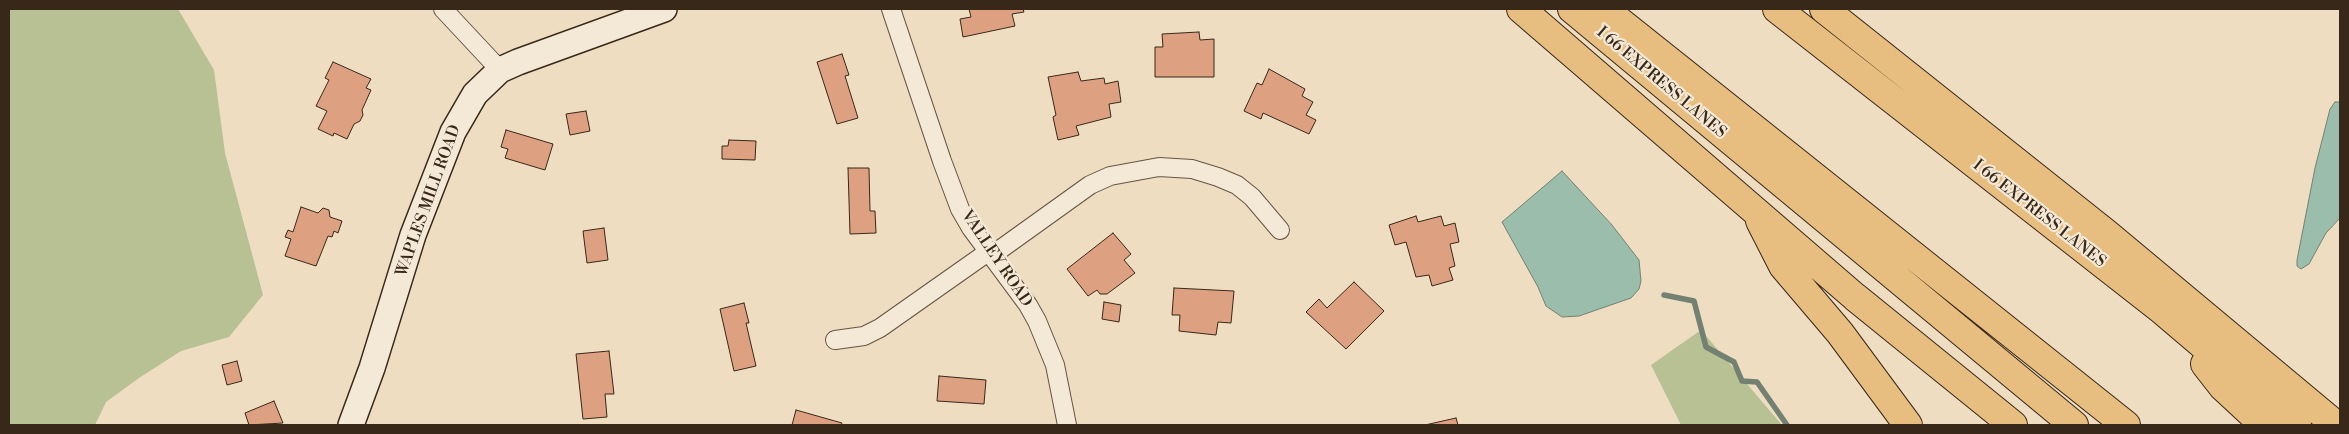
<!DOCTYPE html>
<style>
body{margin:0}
#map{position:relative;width:2349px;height:434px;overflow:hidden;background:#eeddc0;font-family:"Libre Bodoni",serif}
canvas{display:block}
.frame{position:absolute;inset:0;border:10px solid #37281a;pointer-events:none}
</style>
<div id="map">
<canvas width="2349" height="434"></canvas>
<div class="frame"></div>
</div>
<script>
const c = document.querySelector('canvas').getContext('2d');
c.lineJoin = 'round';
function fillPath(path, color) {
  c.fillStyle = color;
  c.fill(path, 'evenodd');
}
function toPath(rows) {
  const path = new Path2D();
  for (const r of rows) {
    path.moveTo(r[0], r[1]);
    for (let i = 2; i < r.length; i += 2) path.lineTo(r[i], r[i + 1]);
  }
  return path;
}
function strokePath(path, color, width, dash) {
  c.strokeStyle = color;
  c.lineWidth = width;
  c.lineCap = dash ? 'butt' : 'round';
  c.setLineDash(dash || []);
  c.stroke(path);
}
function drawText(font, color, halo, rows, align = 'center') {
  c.font = font + ' "Libre Bodoni",serif';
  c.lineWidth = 4.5;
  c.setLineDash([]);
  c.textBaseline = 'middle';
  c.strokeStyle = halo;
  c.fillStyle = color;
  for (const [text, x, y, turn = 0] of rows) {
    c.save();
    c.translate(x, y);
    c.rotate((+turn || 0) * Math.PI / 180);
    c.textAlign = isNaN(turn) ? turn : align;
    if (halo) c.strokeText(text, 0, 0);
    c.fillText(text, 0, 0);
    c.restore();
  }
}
fillPath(toPath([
 [9,9,178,9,214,70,225,153,263,295,229,337,181,351,139,378,106,402,95,425,9,425],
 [1701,330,1782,425,1681,425,1651,365]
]), '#b7c193');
const water = toPath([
 [2335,102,2340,102,2340,218,2326,233,2309,264,2301,269,2297,266,2297,260,2315,168,2330,109,2335,102],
 [1562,171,1612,225,1639,260,1641,281,1639,289,1631,298,1579,316,1562,317,1546,306,1538,287,1502,222,1562,171]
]);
fillPath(water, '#9bbdac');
strokePath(water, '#738172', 1);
strokePath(toPath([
 [1664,295,1694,301,1706,347,1734,362,1742,381,1757,382,1787,425]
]), '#738172', 5.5);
const building = toPath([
 [969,9,1023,9,1024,12,1012,14,1015,26,963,37,960,19,971,17,969,9],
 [1199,32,1200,40,1214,39,1214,77,1155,77,1155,47,1163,47,1162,34,1199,32],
 [842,54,849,75,845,76,858,118,837,124,817,62,842,54],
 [333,62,371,79,366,88,371,90,362,110,363,115,360,121,354,124,347,139,334,133,333,136,318,129,327,111,316,106,329,80,325,78,333,62],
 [1269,69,1305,89,1302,96,1313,102,1306,115,1316,120,1309,134,1263,113,1261,119,1244,111,1257,83,1262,85,1269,69],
 [1078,72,1081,81,1104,78,1105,84,1118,81,1121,102,1109,104,1111,117,1076,126,1079,135,1058,140,1053,117,1056,115,1048,77,1078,72],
 [586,111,590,131,570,135,566,114,586,111],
 [506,130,553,144,545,170,505,158,508,149,501,147,506,130],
 [729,140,756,141,755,160,722,159,722,146,728,146,729,140],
 [848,168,869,168,870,211,875,211,876,233,850,234,848,168],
 [301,207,318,213,323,208,329,210,330,217,342,221,338,233,334,231,332,237,328,236,316,266,285,256,291,239,285,237,288,230,293,232,301,207],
 [1416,216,1418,222,1441,216,1444,226,1455,223,1459,242,1450,244,1455,266,1449,268,1453,280,1432,286,1429,275,1416,277,1406,242,1395,245,1389,225,1416,216],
 [604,228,608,260,587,263,583,231,604,228],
 [1113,233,1131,254,1124,260,1135,273,1107,294,1100,294,1097,290,1088,296,1067,269,1113,233],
 [1354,282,1384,311,1346,349,1306,312,1319,299,1327,308,1354,282],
 [1174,288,1234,291,1231,323,1218,322,1216,335,1179,331,1180,315,1172,315,1174,288],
 [1104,302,1121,305,1119,322,1102,319,1104,302],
 [744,303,749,323,746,323,756,366,734,371,720,309,744,303],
 [609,351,614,394,605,394,607,417,583,419,576,354,609,351],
 [237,361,242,381,227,385,222,365,237,361],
 [939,376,986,380,984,404,937,401,939,376],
 [274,401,283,423,249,425,245,413,274,401],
 [796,410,842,423,841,425,792,425,796,410],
 [1456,418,1458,425,1425,425,1456,418]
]);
fillPath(building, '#dda182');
strokePath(building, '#37281a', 1);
const street = toPath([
 [443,9,500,70],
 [891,9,942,161,960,209,971,228,1028,305,1037,321,1055,365,1067,425],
 [991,256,1090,185,1110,176,1159,167,1192,169,1218,177,1237,185,1252,197,1280,230],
 [835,340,864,336,880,328,988,252]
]);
const secondary = toPath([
 [351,425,372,368,413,235,453,132,475,94,500,70,518,62,664,9]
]);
const highway = toPath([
 [1521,9,1855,297,2013,425],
 [1572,9,2074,425],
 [1604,9,2126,425],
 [1777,9,2163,311,2297,425],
 [1824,9,2107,234,2336,425],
 [1760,221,1783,266,1840,333,1908,425],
 [2205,364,2223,387,2264,425]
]);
strokePath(street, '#655544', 20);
strokePath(secondary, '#37281a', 28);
strokePath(highway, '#37281a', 30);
strokePath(street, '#f4e9d6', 18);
strokePath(secondary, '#f4e9d6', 25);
strokePath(highway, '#e7be80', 28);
drawText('16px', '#37281a', '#f4e9d6', [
 ["I 66 EXPRESS LANES",1661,83,40],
 ["WAPLES MILL ROAD",429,201,-70],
 ["I 66 EXPRESS LANES",2039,214,38],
 ["VALLEY ROAD",996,259,56]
]);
</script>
